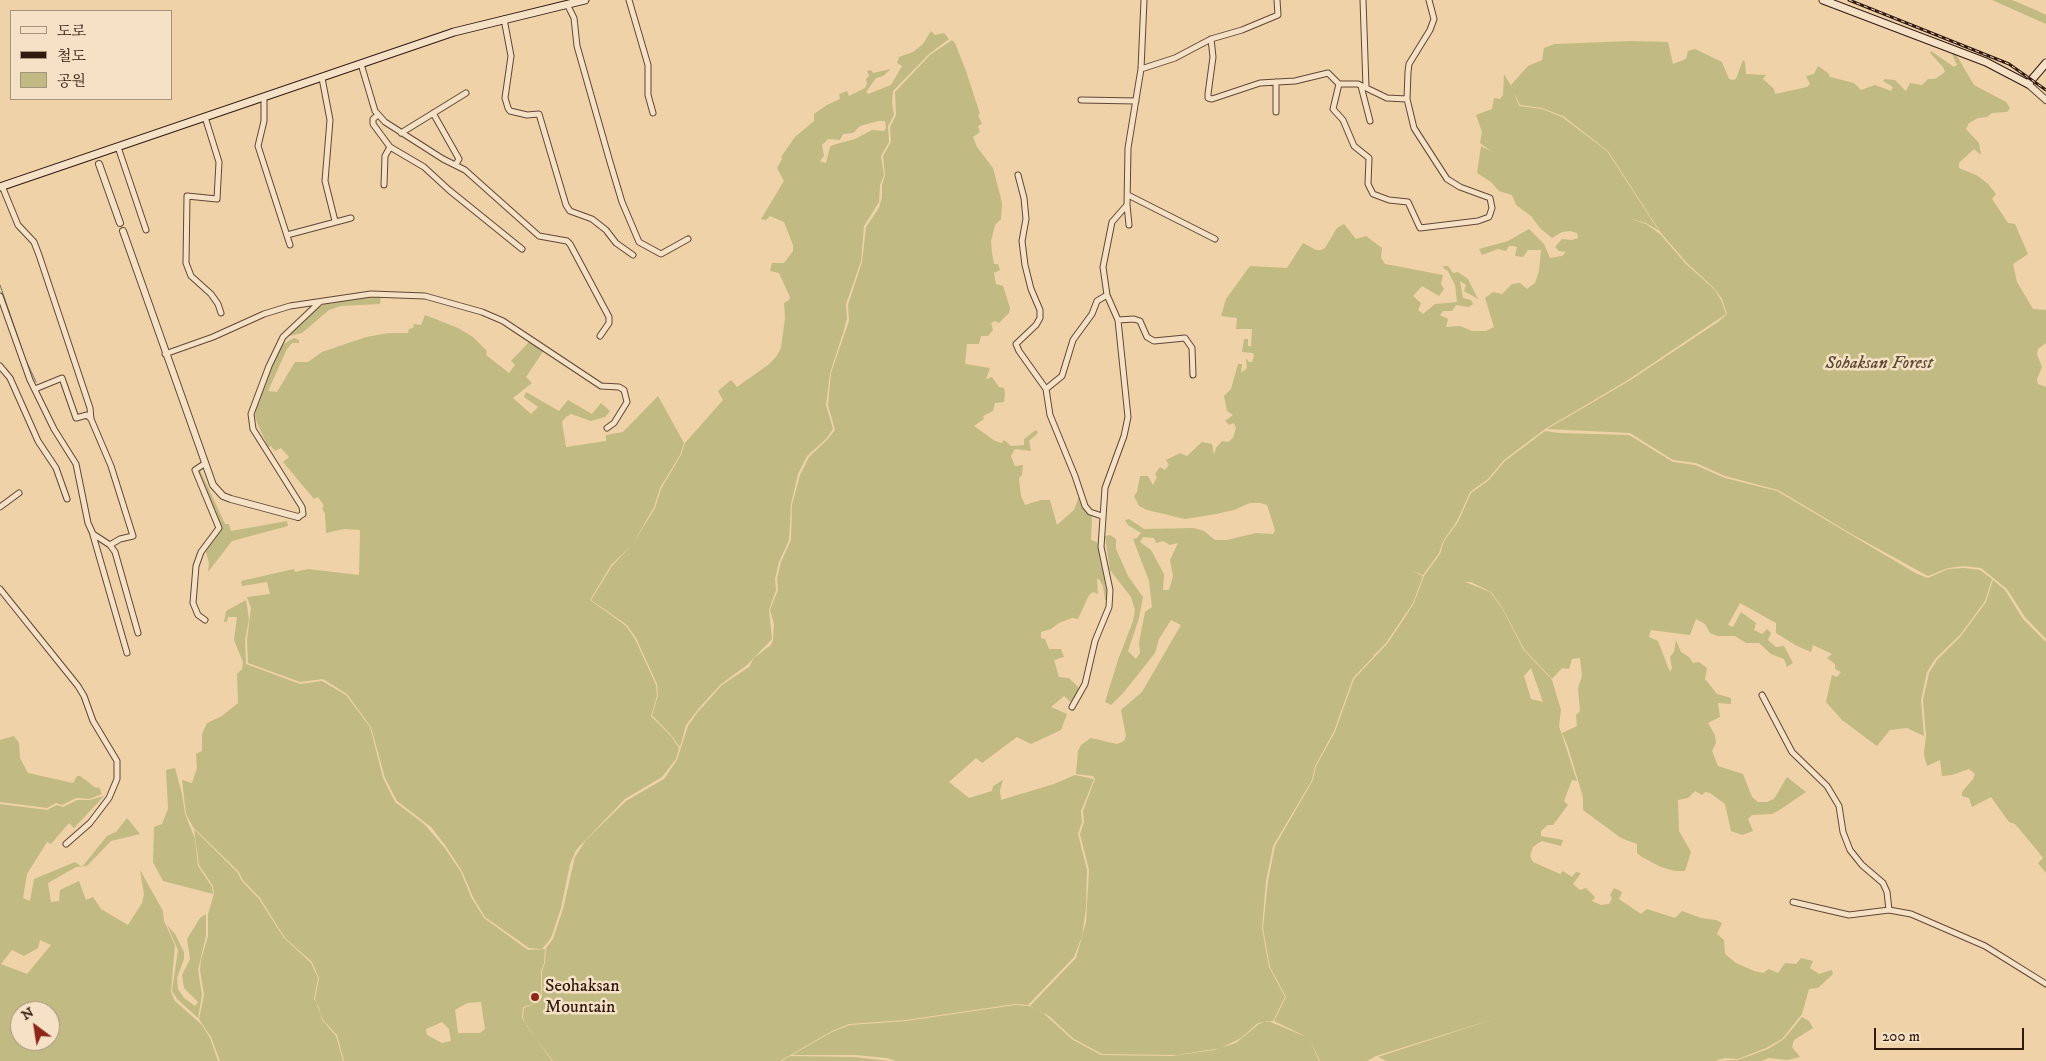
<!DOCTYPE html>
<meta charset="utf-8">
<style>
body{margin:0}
#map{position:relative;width:2046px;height:1061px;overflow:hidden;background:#efd2a7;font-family:"IM FELL DW Pica","Noto Serif KR",serif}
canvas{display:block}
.legend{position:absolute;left:10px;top:10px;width:162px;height:90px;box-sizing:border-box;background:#f5e2c6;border:1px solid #a7927d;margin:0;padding:6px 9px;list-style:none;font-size:15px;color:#311910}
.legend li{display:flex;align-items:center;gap:10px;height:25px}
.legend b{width:25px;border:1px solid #a7927d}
.north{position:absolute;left:10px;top:1001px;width:50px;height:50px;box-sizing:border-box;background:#f5e2c6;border:1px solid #a7927d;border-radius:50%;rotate:329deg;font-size:14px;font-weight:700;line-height:20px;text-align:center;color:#311910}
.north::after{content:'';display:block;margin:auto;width:18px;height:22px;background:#8f2418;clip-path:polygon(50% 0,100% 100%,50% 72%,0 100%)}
.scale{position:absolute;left:1874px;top:1028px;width:150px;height:22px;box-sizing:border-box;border:2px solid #311910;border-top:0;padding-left:6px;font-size:15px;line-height:18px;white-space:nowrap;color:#311910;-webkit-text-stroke:4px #f5e2c6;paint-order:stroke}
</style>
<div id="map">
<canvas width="2046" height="1061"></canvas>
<ul class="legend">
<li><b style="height:6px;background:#f5e2c6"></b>도로</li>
<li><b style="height:6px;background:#311910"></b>철도</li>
<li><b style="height:14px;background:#c1ba82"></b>공원</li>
</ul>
<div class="north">N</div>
<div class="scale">200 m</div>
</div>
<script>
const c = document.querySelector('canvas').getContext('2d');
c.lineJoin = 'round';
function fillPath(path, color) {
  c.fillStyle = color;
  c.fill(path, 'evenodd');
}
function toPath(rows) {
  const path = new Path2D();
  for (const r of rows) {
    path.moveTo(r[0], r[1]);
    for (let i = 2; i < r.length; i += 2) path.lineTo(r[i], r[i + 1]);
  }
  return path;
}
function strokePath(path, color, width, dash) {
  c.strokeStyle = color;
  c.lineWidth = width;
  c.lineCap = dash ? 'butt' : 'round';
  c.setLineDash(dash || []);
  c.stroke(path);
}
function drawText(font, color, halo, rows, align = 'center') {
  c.font = font + ' "IM FELL DW Pica",serif';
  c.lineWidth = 5;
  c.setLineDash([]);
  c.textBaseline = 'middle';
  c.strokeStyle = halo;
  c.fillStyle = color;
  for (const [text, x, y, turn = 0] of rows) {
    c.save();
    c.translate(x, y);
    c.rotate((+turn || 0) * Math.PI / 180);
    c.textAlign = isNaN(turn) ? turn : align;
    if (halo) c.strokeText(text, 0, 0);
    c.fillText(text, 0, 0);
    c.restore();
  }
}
fillPath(toPath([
 [1992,0,2012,0,2038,11,2046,15,2046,24],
 [931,31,935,35,944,33,949,39,929,54,893,91,892,103,894,115,888,126,889,142,881,156,884,175,880,185,879,202,864,226,861,261,846,304,847,318,844,330,830,373,826,405,833,429,826,439,807,456,798,474,791,504,789,540,779,562,775,579,776,590,769,610,772,639,747,665,721,684,700,707,686,725,680,747,671,735,652,715,658,696,657,684,636,638,627,625,591,600,612,566,632,545,655,508,661,489,681,455,685,443,723,400,718,391,731,380,737,387,768,365,776,357,781,348,785,318,784,303,789,300,790,297,779,273,770,271,772,263,784,263,793,251,793,245,784,222,770,216,766,220,761,219,784,181,777,168,782,159,781,157,795,137,814,121,814,114,827,105,840,99,839,94,847,91,849,96,865,88,867,84,866,79,869,76,867,71,871,70,873,73,891,69,883,76,876,78,866,92,868,94,891,85,902,66,897,63,899,57,913,52,923,44],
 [878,121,885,121,886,128,884,131,872,130,855,139,833,145,830,147,826,163,820,161,824,156,822,145,828,139,840,140,843,134,853,133,860,126],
 [952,40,955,43,966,71,980,114,978,115,982,124,978,126,980,132,973,137,977,147,993,168,999,191,1002,203,1001,219,995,225,991,241,992,253,994,264,998,264,1000,270,994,273,996,284,1003,286,1010,308,1009,313,999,323,995,321,991,323,993,330,988,336,981,336,979,344,967,344,965,364,990,368,986,379,992,377,999,387,1004,388,1005,394,1004,402,995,403,993,411,983,416,984,419,974,426,995,441,1002,443,1004,440,1011,446,1024,445,1024,439,1036,430,1038,433,1029,441,1031,451,1015,449,1011,456,1015,466,1023,465,1022,475,1019,478,1021,496,1025,505,1041,500,1050,500,1057,525,1074,510,1079,496,1085,511,1092,516,1091,540,1097,542,1108,600,1105,600,1103,586,1099,579,1097,579,1098,594,1093,592,1089,595,1078,619,1072,618,1059,623,1051,629,1041,632,1041,638,1045,639,1049,649,1061,649,1064,657,1054,660,1059,677,1069,678,1080,689,1072,703,1064,696,1051,707,1067,714,1061,730,1031,744,1017,737,982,763,976,758,949,782,969,798,992,791,993,786,1003,780,1000,790,1001,800,1054,784,1075,775,1094,779,1081,811,1082,822,1078,834,1087,870,1086,908,1082,936,1074,957,1028,1005,1015,1004,906,1020,849,1024,832,1031,780,1061,553,1061,527,1026,523,1018,524,1008,538,1002,542,997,542,971,545,963,546,948,553,939,563,909,575,857,586,840,626,801,664,779,677,760,688,726,697,713,722,685,749,667,754,658,771,645,773,640,774,624,770,610,778,590,777,579,781,562,791,540,792,505,800,475,809,457,827,440,835,430,828,405,831,373,849,321,848,305,862,262,866,227,879,208,882,197,882,185,885,175,883,156,891,142,890,127,896,115,895,92,930,55],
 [1630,41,1668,42,1673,64,1686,59,1688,51,1695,49,1722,62,1729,79,1733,80,1736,79,1743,60,1745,62,1746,74,1766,75,1763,79,1774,89,1775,94,1807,87,1810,84,1806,76,1814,74,1818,66,1828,73,1830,77,1854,83,1861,90,1875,85,1891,91,1893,87,1883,81,1885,79,1895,80,1906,91,1910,83,1922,85,1928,79,1935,79,1945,72,1943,67,1930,53,1931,51,1954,67,1957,65,1952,54,1955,53,1974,85,2006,102,2010,108,2007,112,1992,113,1987,117,1978,118,1969,123,1966,129,1979,143,1981,155,1974,149,1959,163,1959,168,1978,176,1988,184,1996,194,1992,199,2008,223,2015,224,2028,254,2013,264,2017,282,2033,309,2046,310,2046,343,2038,349,2037,354,2042,367,2037,379,2038,384,2046,387,2046,639,2025,617,2007,589,1981,568,1964,566,1948,568,1928,576,1855,536,1778,490,1725,476,1696,463,1673,460,1630,433,1547,429,1629,381,1718,322,1727,314,1722,299,1715,289,1686,262,1661,233,1608,151,1563,116,1542,108,1520,105,1514,92,1519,106,1542,109,1562,117,1607,151,1659,231,1646,223,1628,218,1646,224,1660,234,1685,263,1715,290,1721,300,1726,314,1628,380,1545,429,1504,460,1488,479,1470,492,1457,521,1443,541,1439,553,1423,575,1410,570,1423,576,1413,603,1386,643,1374,655,1372,653,1374,656,1353,678,1334,731,1315,766,1312,780,1273,846,1266,881,1262,928,1269,967,1285,997,1273,1021,1258,1023,1241,1038,1221,1048,1177,1055,1102,1054,1074,1039,1049,1016,1030,1006,1076,958,1086,922,1089,870,1080,834,1084,822,1083,811,1095,779,1093,776,1076,774,1078,751,1081,745,1091,738,1117,744,1124,741,1126,736,1121,710,1142,692,1181,625,1171,620,1159,639,1155,653,1124,692,1111,705,1105,702,1118,660,1133,621,1135,610,1131,597,1110,570,1105,536,1110,535,1116,539,1116,549,1128,576,1143,597,1139,618,1128,651,1136,659,1140,653,1139,643,1145,612,1152,607,1149,581,1133,539,1137,538,1141,533,1128,525,1125,520,1129,519,1144,529,1194,528,1204,531,1215,540,1227,540,1256,533,1273,534,1275,530,1267,505,1261,503,1250,503,1234,510,1216,514,1185,519,1147,510,1139,506,1134,496,1137,492,1140,476,1148,476,1153,485,1157,477,1155,474,1160,467,1165,470,1169,465,1166,460,1180,453,1187,456,1202,442,1212,444,1214,455,1216,448,1222,441,1228,442,1233,438,1236,428,1234,423,1229,425,1225,421,1233,415,1227,411,1224,396,1231,389,1238,364,1242,364,1241,373,1247,368,1246,358,1249,362,1252,362,1254,356,1253,353,1242,352,1244,339,1248,339,1248,346,1251,346,1252,329,1236,329,1237,318,1221,316,1226,299,1250,266,1287,268,1303,243,1316,250,1321,250,1325,248,1337,228,1344,224,1356,239,1366,236,1382,248,1381,258,1385,264,1443,275,1441,284,1444,289,1439,296,1422,286,1413,296,1421,303,1418,310,1423,314,1435,304,1457,302,1455,285,1448,271,1443,268,1444,266,1448,266,1453,273,1458,272,1468,279,1478,299,1464,291,1466,285,1460,281,1463,298,1471,300,1473,304,1469,307,1456,305,1452,311,1443,311,1440,315,1448,319,1446,327,1460,326,1472,331,1486,331,1494,327,1485,298,1493,292,1502,294,1512,284,1520,283,1527,289,1535,283,1539,271,1541,250,1528,250,1523,257,1515,256,1517,247,1513,246,1509,246,1506,251,1498,249,1482,255,1479,249,1508,241,1529,229,1544,244,1550,258,1562,256,1566,252,1559,251,1555,247,1562,239,1572,240,1578,238,1577,233,1570,231,1562,232,1552,238,1540,228,1531,216,1516,205,1512,195,1499,191,1491,182,1477,173,1481,146,1492,152,1480,143,1482,132,1476,115,1492,109,1494,98,1500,99,1503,95,1504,74,1513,89,1511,85,1528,66,1542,60,1544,48,1555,44],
 [1143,537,1154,538,1156,543,1163,541,1170,545,1178,543,1170,560,1173,576,1169,590,1163,590,1164,574,1151,550,1140,542],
 [381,296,380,304,341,306,329,310,302,333,285,337,311,312,328,302],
 [425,315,458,328,473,337,487,351,486,355,509,373,515,365,511,361,530,341,544,350,526,377,532,383,513,398,531,414,538,407,524,397,526,392,559,411,568,400,592,414,601,403,610,411,605,417,591,421,571,414,566,417,562,422,566,447,606,441,606,435,623,432,658,396,684,443,680,455,660,488,654,507,632,545,611,565,590,600,626,626,635,639,656,685,657,696,651,716,671,736,679,748,676,759,662,777,625,799,576,850,570,864,561,908,551,938,542,949,529,948,485,917,473,897,462,871,445,845,431,827,397,801,385,778,371,727,347,694,323,679,300,682,248,663,247,640,251,608,247,597,270,594,267,582,242,586,241,581,294,569,295,572,308,569,359,575,360,530,345,529,326,533,325,514,322,508,324,506,318,497,314,499,283,462,289,457,281,448,275,451,271,446,268,447,258,425,255,416,257,402,280,346,294,338,299,340,299,343,292,343,287,349,268,391,277,392,295,362,308,362,322,352,366,337,389,333,408,333,409,329,413,328,414,324,421,325],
 [1545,431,1559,433,1629,435,1673,462,1695,465,1725,478,1777,491,1917,574,1928,578,1948,569,1964,568,1980,570,1992,579,1985,601,1960,635,1935,659,1927,672,1921,700,1924,736,1907,728,1890,730,1877,746,1842,720,1826,702,1832,675,1837,677,1841,672,1835,669,1835,664,1827,658,1832,654,1813,645,1811,652,1797,646,1776,633,1776,623,1740,603,1728,625,1733,627,1741,612,1756,623,1754,630,1762,634,1767,629,1771,633,1768,640,1776,647,1784,646,1793,663,1787,667,1784,659,1771,654,1759,643,1746,643,1735,636,1718,636,1710,633,1705,624,1696,619,1690,635,1651,630,1649,637,1658,641,1670,672,1672,668,1670,657,1674,652,1676,640,1681,652,1689,657,1693,663,1699,662,1707,668,1705,679,1717,694,1731,698,1731,704,1718,703,1720,717,1708,723,1715,735,1716,743,1712,751,1718,766,1743,774,1752,797,1758,802,1767,802,1774,799,1787,777,1806,792,1778,811,1772,814,1752,815,1748,819,1753,831,1742,835,1731,831,1725,804,1710,793,1705,792,1702,795,1695,791,1688,798,1678,800,1679,831,1691,852,1685,871,1675,871,1661,867,1642,857,1637,853,1637,844,1621,838,1583,810,1583,797,1568,747,1562,733,1577,726,1576,715,1580,711,1578,688,1582,676,1580,658,1572,659,1569,669,1562,668,1552,679,1524,649,1502,607,1491,592,1471,582,1465,582,1490,592,1502,608,1523,649,1552,680,1561,710,1559,726,1577,781,1572,780,1564,801,1568,805,1553,825,1548,825,1541,831,1541,836,1563,840,1561,846,1542,841,1537,844,1533,847,1530,856,1533,862,1560,874,1563,871,1572,877,1576,872,1581,873,1573,884,1580,890,1586,888,1595,897,1592,901,1601,905,1609,904,1612,898,1610,895,1614,888,1622,892,1619,899,1641,914,1647,909,1675,918,1682,911,1701,918,1716,920,1722,923,1717,934,1724,940,1725,954,1736,963,1754,971,1763,973,1769,969,1778,973,1785,963,1796,964,1801,958,1813,961,1810,968,1819,974,1832,970,1833,974,1818,988,1809,989,1802,1014,1782,1039,1766,1048,1738,1059,1725,1058,1715,1061,1387,1061,1378,1057,1503,1016,1376,1056,1367,1061,1320,1061,1309,1038,1274,1021,1286,997,1270,967,1263,928,1268,881,1275,846,1313,780,1316,766,1335,732,1354,679,1387,644,1402,622,1414,603,1424,576,1440,554,1444,541,1458,522,1471,493,1489,480,1505,461],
 [1531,668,1543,702,1531,699,1524,676],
 [200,470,225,524,229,524,231,531,287,521,288,526,232,541,208,572,209,563,205,549,220,529,198,471],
 [1993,580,2005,590,2023,619,2046,642,2046,873,2038,863,2043,858,2036,849,2015,824,2009,822,1991,797,1972,807,1969,798,1962,796,1962,792,1973,779,1975,774,1969,769,1952,775,1942,776,1940,760,1927,766,1924,754,1926,736,1923,700,1929,673,1937,660,1961,636,1986,602],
 [246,600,249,619,245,640,246,664,300,684,322,681,346,695,370,727,383,778,395,802,424,824,444,847,461,872,471,897,484,918,528,950,545,949,544,963,541,971,541,997,533,1004,523,1007,522,1018,552,1061,344,1061,337,1035,323,1020,315,999,319,978,312,962,285,938,260,898,242,879,239,872,193,827,186,814,182,780,192,783,197,768,196,754,202,751,202,734,207,723,222,716,238,703,237,674,242,669,243,662,234,640,237,617,228,617,227,622,224,622,226,611],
 [481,1002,485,1029,480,1033,458,1033,455,1010,467,1003],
 [442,1022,449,1029,451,1041,442,1043,427,1035,426,1029],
 [14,736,19,743,20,758,28,773,73,783,77,776,80,776,96,788,99,787,102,794,89,799,76,798,62,805,56,803,47,808,0,802,0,740],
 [175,768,182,794,185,814,195,839,198,866,212,887,213,894,163,881,153,862,154,827,162,824,168,809,166,770],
 [104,796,74,828,69,823,51,844,47,842,27,874,23,898,30,901,34,879,75,862,82,867,107,836,116,832,127,818,140,834,111,841,87,866,76,867,48,883,51,902,59,901,60,890,79,881,86,900,93,897,101,909,128,925,142,903,144,894,140,870,163,911,164,921,175,945,171,992,175,1001,202,1025,210,1038,218,1061,0,1061,0,804,47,810,57,805,63,807,77,800,90,800],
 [40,940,51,945,27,974,1,964,12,950,24,956,38,948],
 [20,1011,50,1011,50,1041,20,1041],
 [194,829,238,873,241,880,259,899,284,938,311,963,318,978,314,999,319,1007,322,1020,336,1036,343,1061,220,1061,211,1037,199,1019,204,995,200,970,201,960,208,936,208,914,214,894,213,886,199,865],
 [206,914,206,936,198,970,202,995,198,1018,177,999,172,991,178,950,167,925,175,934,184,952,184,959,177,978,178,989,184,998,195,1006,198,1002,184,988,182,975,190,959,187,939,200,918],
 [1015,1005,1029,1006,1042,1012,1073,1040,1101,1055,1172,1056,1214,1050,1236,1043,1259,1024,1268,1021,1309,1038,1319,1061,896,1061,887,1058,855,1055,792,1055,832,1032,850,1025,906,1021],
 [1802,1017,1809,1021,1813,1028,1794,1040,1792,1047,1800,1057,1787,1060,1769,1058,1761,1061,1720,1061,1738,1060,1768,1049,1784,1039],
 [790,1056,854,1057,889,1061,782,1061]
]), '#c1ba82');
strokePath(toPath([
 [0,285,22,349],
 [25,358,36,382]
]), '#707869', 1);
const minor = toPath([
 [629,0,648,65,648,95,653,113],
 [1363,0,1366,87],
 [567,4,574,18,577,46,610,162,622,202,639,242,661,254,688,239],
 [504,19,511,56,505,98,508,108,510,111,527,115,539,114,566,205,570,211,592,219,606,230,616,243,633,255],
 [1211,39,1213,57,1208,94,1208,98,1212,99,1260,83,1295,81,1328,73,1339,84,1358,84,1387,98,1407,99],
 [361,64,375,111,385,122,443,159,465,170,539,236,567,241,570,244,609,317,609,323,600,336],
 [1141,69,1175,58,1211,39,1242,30,1278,15,1277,0],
 [322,78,330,120,325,181,335,221],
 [1276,82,1276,112],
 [1339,84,1333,109,1343,120,1354,146,1369,158,1368,184,1373,194,1389,200,1408,202,1420,228,1478,221,1489,217,1492,208,1490,198,1460,187,1447,179,1414,128,1407,99,1408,72,1409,64,1430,30,1434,19,1429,0],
 [1361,86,1370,121],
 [264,97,264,121,258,146,290,245],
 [1081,100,1136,101],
 [433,113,459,159,456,164],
 [378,115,373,119,373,124,390,147,424,167,449,190,522,249],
 [205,117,219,162,217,199,187,196,186,263,191,276,211,294,218,304,221,313],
 [401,133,466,93],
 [118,147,146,230],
 [1018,175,1024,198,1026,219,1022,241,1025,265,1031,289,1040,310,1040,318,1036,325,1016,344,1019,351,1046,389,1050,415,1075,476,1085,506,1090,512,1102,516],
 [384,185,385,156,390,147],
 [2,186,18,225,34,242,39,255,90,408,91,419,111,466,133,536,120,539,110,545],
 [1128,195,1215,239],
 [1129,225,1127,205,1128,148,1141,69,1144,0],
 [287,235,351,218],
 [0,296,30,380,54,429,76,464,88,523,93,534,110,545,115,552,138,633],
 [1118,320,1134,319,1140,321,1147,337,1154,341,1185,338,1192,348,1193,375],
 [165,354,213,337,264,314,290,306,371,294,425,296,482,312,503,321,601,386,619,387,624,390,627,402,614,423,607,428],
 [0,366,10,378,38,441,56,468,67,499],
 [35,389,62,378,76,418,87,415,91,419],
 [1046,389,1062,376,1073,340,1092,314,1097,301,1107,295],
 [204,464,195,470,219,528,201,552,196,566,193,603,198,615,205,620],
 [0,507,19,493],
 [298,517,303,514,302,507,253,429,251,414,269,366,283,337,320,302],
 [93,535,127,653],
 [0,589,78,686,84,696,93,721,117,761,117,779,109,798,90,823,66,844],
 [1762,695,1792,752,1827,786,1839,806,1843,832,1850,850,1862,865,1883,883,1887,892,1889,910],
 [1072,707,1085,684,1095,641,1109,607,1110,590,1101,547,1105,488,1124,436,1128,417,1118,320,1107,295,1103,267,1112,222,1127,205],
 [1793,902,1849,915,1889,910,1911,914,1985,946,2046,984]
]);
const tertiary = toPath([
 [2028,84,2046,100],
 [99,164,120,223],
 [123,231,213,485,223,496,231,499,298,517]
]);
const secondary = toPath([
 [1823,0,1986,62,2028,84,2046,63],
 [0,187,454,32,585,0]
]);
strokePath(minor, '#604736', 7);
strokePath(tertiary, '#604736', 8);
strokePath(secondary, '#311910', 9);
strokePath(minor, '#f5e2c6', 5);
strokePath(tertiary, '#f5e2c6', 6);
strokePath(secondary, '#f5e2c6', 7);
const rail = toPath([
 [1849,0,2009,64,2046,90]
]);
strokePath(rail, '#311910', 3);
strokePath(rail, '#f5e2c6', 1, [4]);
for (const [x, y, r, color] of [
 [535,997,5,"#8f2418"]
]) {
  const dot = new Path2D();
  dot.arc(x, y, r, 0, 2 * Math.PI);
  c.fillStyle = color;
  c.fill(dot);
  strokePath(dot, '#f5e2c6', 2);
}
drawText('italic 18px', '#5c4932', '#f5e2c6', [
 ["Sohaksan Forest",1879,364]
]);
drawText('18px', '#311910', '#f5e2c6', [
 ["Seohaksan",545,987],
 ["Mountain",545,1008]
], 'left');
</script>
